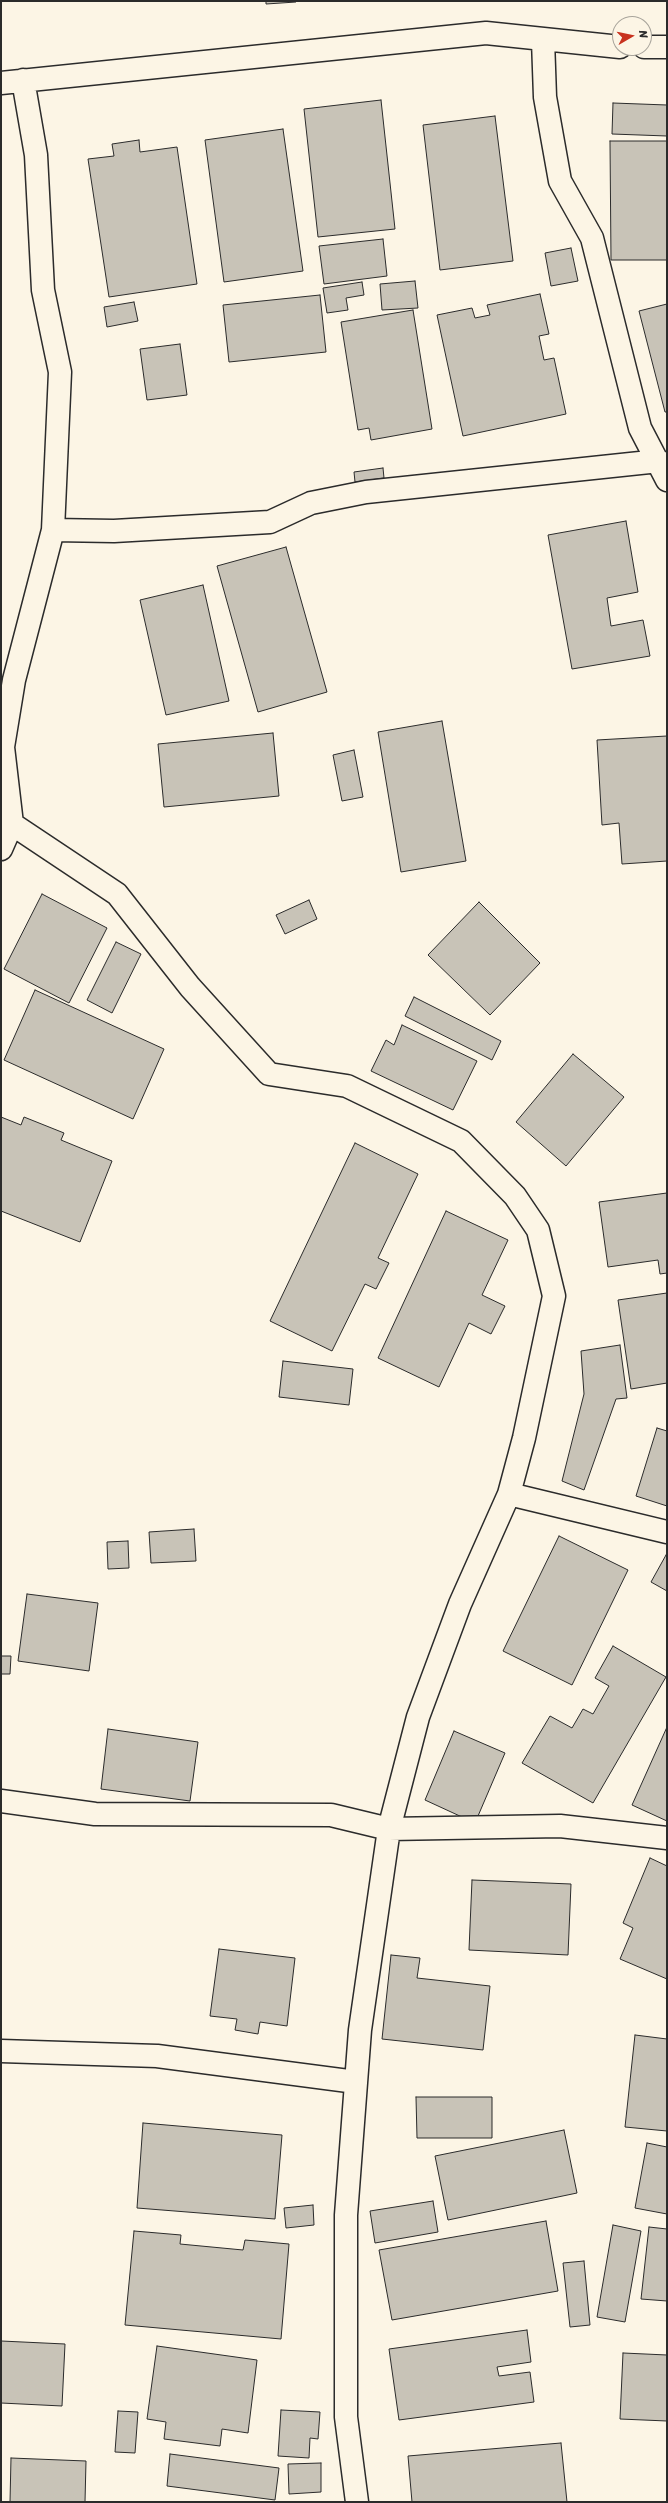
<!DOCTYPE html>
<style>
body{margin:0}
#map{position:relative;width:668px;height:2503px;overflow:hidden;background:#fcf5e5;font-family:Sriracha,sans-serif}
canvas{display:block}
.frame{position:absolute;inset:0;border:2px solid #2b2b2b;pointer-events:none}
.north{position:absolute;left:612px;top:16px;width:40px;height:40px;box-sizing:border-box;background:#fcf5e5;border:1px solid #a8a49b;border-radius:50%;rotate:81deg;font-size:11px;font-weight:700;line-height:16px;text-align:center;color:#2b2b2b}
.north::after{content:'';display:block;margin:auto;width:14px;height:18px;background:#c8321e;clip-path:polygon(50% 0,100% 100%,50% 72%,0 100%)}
</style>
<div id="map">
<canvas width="668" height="2503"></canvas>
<div class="frame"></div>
<div class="north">N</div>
</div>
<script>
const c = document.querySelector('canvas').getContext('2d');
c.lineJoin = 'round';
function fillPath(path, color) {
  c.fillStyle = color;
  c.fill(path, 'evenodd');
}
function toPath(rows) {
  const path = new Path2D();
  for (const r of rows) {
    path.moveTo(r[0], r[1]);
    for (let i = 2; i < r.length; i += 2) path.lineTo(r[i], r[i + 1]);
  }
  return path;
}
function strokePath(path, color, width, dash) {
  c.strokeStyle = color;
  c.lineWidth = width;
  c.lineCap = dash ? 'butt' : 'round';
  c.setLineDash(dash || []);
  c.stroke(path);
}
const building = toPath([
 [266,1,295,1,296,2,266,4,266,1],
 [381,100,395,229,318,237,304,109,381,100],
 [613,103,667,105,667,136,612,134,613,103],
 [495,116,513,261,440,270,423,125,495,116],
 [283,129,303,271,224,282,205,140,283,129],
 [139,140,140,152,177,147,197,284,109,297,88,159,114,156,112,144,139,140],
 [610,141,667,141,667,260,611,260,610,141],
 [383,239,387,276,324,284,319,246,383,239],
 [571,248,578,281,551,286,545,253,571,248],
 [415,281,418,308,382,310,380,284,415,281],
 [362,282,364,295,346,298,348,310,327,313,323,288,362,282],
 [540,294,549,334,539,336,544,360,554,358,566,414,463,436,437,315,472,308,475,318,490,315,487,305,540,294],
 [320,295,326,352,229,362,223,305,320,295],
 [134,302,138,321,107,327,104,307,134,302],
 [667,304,667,412,665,412,639,311,667,304],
 [413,310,432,429,371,440,369,428,358,430,341,322,413,310],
 [180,344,187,395,147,400,140,349,180,344],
 [383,468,384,478,355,482,354,472,383,468],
 [626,521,638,592,607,598,611,626,643,620,650,656,572,669,548,535,626,521],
 [286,547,327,692,258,712,217,566,286,547],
 [203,585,229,701,166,715,140,600,203,585],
 [442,721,466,861,401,872,378,732,442,721],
 [273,733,279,796,164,807,158,744,273,733],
 [667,736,667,861,622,864,619,823,602,825,597,740,667,736],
 [354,750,363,797,342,801,333,755,354,750],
 [42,894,107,928,69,1003,4,969,42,894],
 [309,900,317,919,285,934,276,915,309,900],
 [479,902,540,963,490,1015,428,955,479,902],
 [116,942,141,954,112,1013,87,1000,116,942],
 [35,990,164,1049,133,1119,4,1060,35,990],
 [414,997,501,1041,492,1060,405,1016,414,997],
 [402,1025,477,1061,453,1110,371,1071,386,1040,394,1045,402,1025],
 [573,1054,624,1097,566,1166,516,1122,573,1054],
 [1,1117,21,1125,24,1117,64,1133,61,1140,112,1161,80,1242,1,1211,1,1117],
 [355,1143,418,1174,378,1258,389,1263,376,1289,365,1284,332,1351,270,1321,355,1143],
 [667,1193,667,1273,660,1274,658,1260,608,1267,599,1202,667,1193],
 [446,1211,508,1240,482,1295,505,1306,491,1334,469,1323,439,1387,378,1358,446,1211],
 [667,1293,667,1383,631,1389,618,1300,667,1293],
 [620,1345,627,1398,616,1399,584,1490,562,1481,584,1394,581,1351,620,1345],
 [283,1361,353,1369,349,1405,279,1397,283,1361],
 [657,1428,667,1431,667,1506,636,1496,657,1428],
 [194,1529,196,1561,151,1563,149,1532,194,1529],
 [559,1536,628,1570,572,1685,503,1651,559,1536],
 [128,1541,129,1568,108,1569,107,1542,128,1541],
 [666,1555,667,1555,667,1591,651,1582,666,1555],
 [27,1594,98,1603,89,1671,18,1661,27,1594],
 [613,1646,666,1677,593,1803,522,1763,550,1716,572,1728,583,1709,593,1714,609,1686,595,1678,613,1646],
 [1,1656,11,1656,10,1674,1,1674,1,1656],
 [667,1727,667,1821,632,1805,667,1727],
 [108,1729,198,1742,190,1801,101,1789,108,1729],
 [454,1731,505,1753,475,1823,425,1800,454,1731],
 [650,1858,667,1866,667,1979,620,1959,633,1928,623,1923,650,1858],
 [472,1880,571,1884,568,1955,469,1950,472,1880],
 [219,1949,295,1958,287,2026,260,2022,258,2034,235,2030,237,2019,210,2016,219,1949],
 [391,1955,420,1958,417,1978,490,1986,483,2050,382,2039,391,1955],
 [635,2035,667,2039,667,2131,625,2127,635,2035],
 [416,2097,492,2097,492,2138,417,2138,416,2097],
 [143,2123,282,2135,275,2219,137,2208,143,2123],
 [564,2130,577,2193,448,2220,435,2156,564,2130],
 [647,2143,667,2147,667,2214,635,2208,647,2143],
 [433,2201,438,2232,375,2243,370,2211,433,2201],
 [313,2205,314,2225,286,2228,284,2208,313,2205],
 [546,2221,558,2291,392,2320,379,2250,546,2221],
 [613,2225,641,2231,625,2322,597,2317,613,2225],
 [649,2227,667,2229,667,2301,641,2299,649,2227],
 [134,2231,181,2235,180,2244,243,2250,245,2240,289,2244,281,2339,125,2325,134,2231],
 [584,2261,590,2325,570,2327,563,2263,584,2261],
 [527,2330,531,2362,497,2367,499,2376,530,2372,534,2402,399,2420,389,2349,527,2330],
 [1,2341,65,2344,62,2406,1,2403,1,2341],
 [157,2346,257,2360,248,2433,222,2429,220,2446,164,2439,166,2422,147,2419,157,2346],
 [623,2353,667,2355,667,2421,620,2419,623,2353],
 [281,2410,320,2412,318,2439,310,2438,309,2458,278,2456,281,2410],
 [118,2411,138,2412,135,2453,115,2452,118,2411],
 [561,2443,567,2502,412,2502,408,2456,561,2443],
 [170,2454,279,2468,275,2500,167,2486,170,2454],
 [11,2458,86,2461,85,2502,10,2502,11,2458],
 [321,2463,321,2492,289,2494,288,2464,321,2463]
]);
fillPath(building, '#c8c3b7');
strokePath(building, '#2b2b2b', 1);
const minor = toPath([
 [543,40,545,97,560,181,592,238,640,428,667,480],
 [644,47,667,47],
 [23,80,36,155,43,290,60,372,53,530,14,680,3,747,12,824,117,894,190,987,269,1074,347,1086,461,1141,515,1196,538,1230,554,1296,524,1438,509,1494,460,1604,418,1717,389,1829,360,2030,346,2215,346,2417,357,2502],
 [1,83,486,33,620,47],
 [53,530,114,531,270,522,311,503,366,492,659,461],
 [1,849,12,824,4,811],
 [509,1494,667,1532],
 [1,1801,95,1814,331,1815,389,1829,560,1826,667,1838],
 [1,2051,157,2056,356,2082]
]);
strokePath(minor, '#2b2b2b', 25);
strokePath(minor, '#fcf5e5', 22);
</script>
